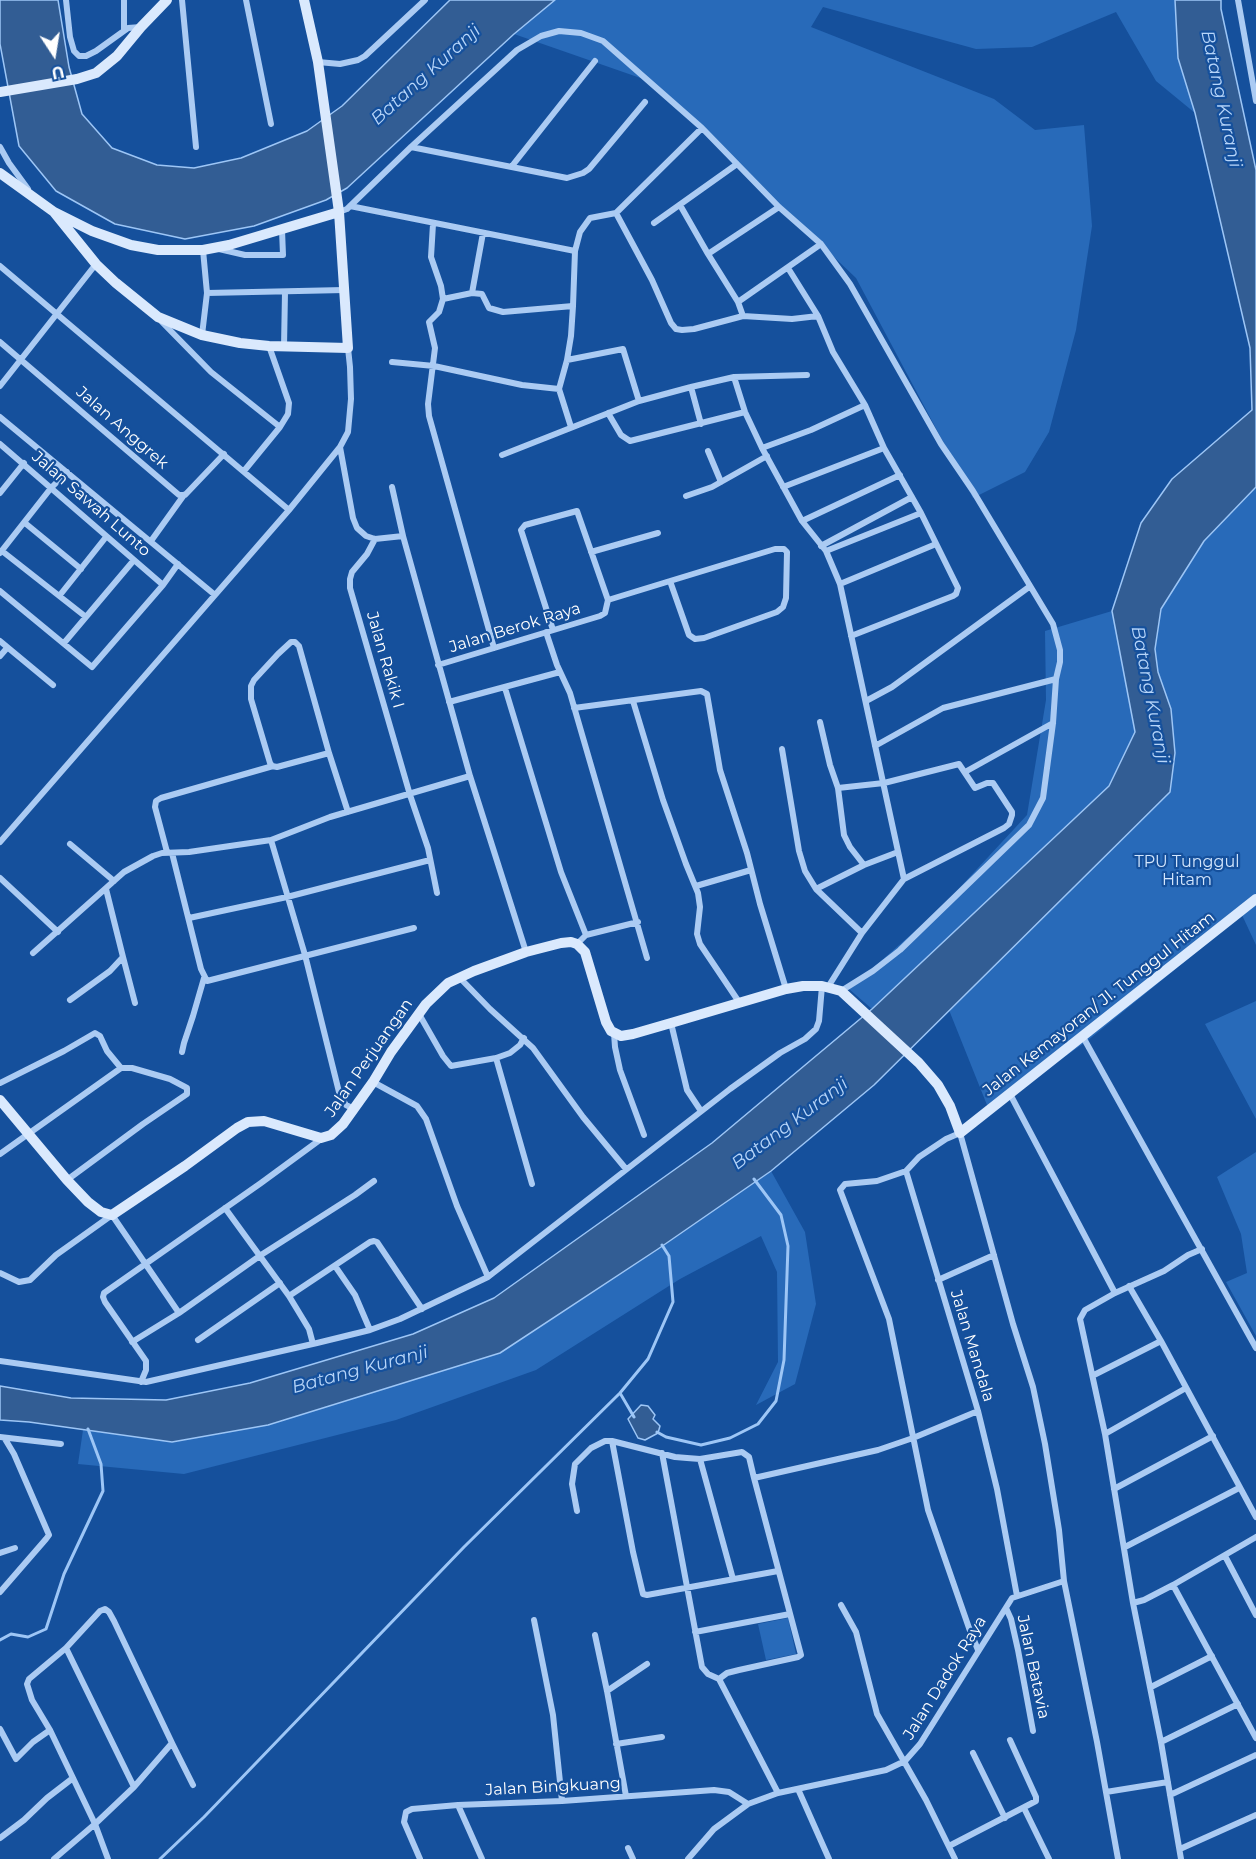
<!DOCTYPE html>
<style>
body{margin:0}
#map{position:relative;width:1256px;height:1859px;overflow:hidden;background:#15509c;font-family:Montserrat,sans-serif}
canvas{display:block}
.north{position:absolute;left:24px;top:24px;width:60px;height:60px;-webkit-text-stroke:4px #15509c;paint-order:stroke;rotate:168deg;font-size:16px;font-weight:700;line-height:24px;text-align:center;color:#fff}
.north::after{content:'';display:block;margin:auto;width:21px;height:27px;background:#fff;clip-path:polygon(50% 0,100% 100%,50% 72%,0 100%)}
</style>
<div id="map">
<canvas width="1256" height="1859"></canvas>
<div class="north">U</div>
</div>
<script>
const c = document.querySelector('canvas').getContext('2d');
c.lineJoin = 'round';
function fillPath(path, color) {
  c.fillStyle = color;
  c.fill(path, 'evenodd');
}
function toPath(rows) {
  const path = new Path2D();
  for (const r of rows) {
    path.moveTo(r[0], r[1]);
    for (let i = 2; i < r.length; i += 2) path.lineTo(r[i], r[i + 1]);
  }
  return path;
}
function strokePath(path, color, width, dash) {
  c.strokeStyle = color;
  c.lineWidth = width;
  c.lineCap = dash ? 'butt' : 'round';
  c.setLineDash(dash || []);
  c.stroke(path);
}
function drawText(font, color, halo, rows, align = 'center') {
  c.font = font + ' Montserrat,sans-serif';
  c.lineWidth = 4.5;
  c.setLineDash([]);
  c.textBaseline = 'middle';
  c.strokeStyle = halo;
  c.fillStyle = color;
  for (const [text, x, y, turn = 0] of rows) {
    c.save();
    c.translate(x, y);
    c.rotate((+turn || 0) * Math.PI / 180);
    c.textAlign = isNaN(turn) ? turn : align;
    if (halo) c.strokeText(text, 0, 0);
    c.fillText(text, 0, 0);
    c.restore();
  }
}
fillPath(toPath([
 [555,0,1175,0,1178,58,1195,113,1156,81,1116,12,1032,47,976,49,823,7,811,27,994,99,1035,130,1084,125,1092,226,1076,330,1049,432,1025,472,973,498,856,278,649,81,514,34],
 [1256,487,1256,945,1242,915,1087,1041,989,1110,949,1010,1170,792,1175,753,1171,709,1158,672,1155,649,1161,609,1204,541],
 [1112,611,1135,732,1109,786,872,1009,849,989,939,910,1027,815,1046,700,1045,631],
 [1256,1001,1256,1119,1205,1024],
 [1256,1152,1256,1336,1226,1282,1247,1273,1241,1234,1217,1177],
 [771,1171,805,1232,816,1304,795,1384,756,1405,778,1362,777,1272,761,1236,680,1279,536,1370,396,1420,184,1474,78,1464,83,1430,172,1442,268,1425,500,1353,658,1249],
 [788,1618,796,1654,766,1660,758,1624]
]), '#286ab9');
const water = toPath([
 [0,0,58,0,69,67,82,114,112,148,157,165,194,168,241,158,307,131,342,106,450,0,555,0,514,34,347,188,326,200,254,226,185,239,115,224,56,191,19,146,0,44,0,0],
 [1175,0,1221,0,1221,9,1256,170,1256,487,1204,541,1161,609,1155,649,1158,672,1171,709,1175,753,1170,792,874,1085,771,1171,658,1249,500,1353,268,1425,172,1442,29,1422,0,1420,0,1386,71,1398,166,1400,250,1383,413,1334,494,1298,712,1143,872,1009,1109,786,1135,732,1112,611,1141,523,1172,479,1252,410,1250,348,1195,113,1178,58,1175,0],
 [641,1405,648,1406,655,1415,653,1419,660,1426,658,1433,645,1440,638,1438,628,1419,641,1405]
]);
fillPath(water, '#325d94');
strokePath(water, '#9dc6f6', 1.5);
strokePath(toPath([
 [620,1393,634,1417],
 [657,1432,666,1437,701,1445,730,1438,758,1424,776,1401,784,1360,788,1246,781,1215,754,1179],
 [0,1640,11,1634,28,1637,46,1629,64,1574,103,1491,101,1464,88,1429],
 [160,1859,204,1817,464,1547,620,1393,648,1359,673,1302,669,1256,662,1245]
]), '#9dc6f6', 3);
strokePath(toPath([
 [66,0,70,37,74,51,79,56,86,56,96,51,128,28,141,27],
 [124,0,124,30],
 [182,0,196,147],
 [246,0,271,124],
 [1238,0,1256,101],
 [318,62,340,64,358,60,365,56,425,0],
 [0,147,9,163,28,189],
 [411,147,567,178,583,173,589,169,645,102],
 [512,166,595,61],
 [680,205,708,254],
 [350,206,575,251],
 [339,212,347,209,411,147,517,50,541,36,559,31,581,33,603,41,702,128,779,207,821,244,850,284,941,444,973,491,1053,624,1060,650,1060,662,1056,679,1053,723,1043,798,1029,825,900,950,873,971,841,991],
 [616,213,702,128],
 [654,223,737,164],
 [433,224,431,257,441,286,443,299,439,312,429,322,435,348,428,404,429,416,494,648],
 [483,233,472,293,482,294,489,308,503,312,573,306],
 [219,249,245,255,283,255,282,230],
 [203,250,207,293],
 [0,266,289,510],
 [788,268,818,316,833,352,865,405,884,448,921,513,958,588,956,594,953,596,851,636],
 [443,299,472,293],
 [738,302,821,244],
 [743,316,738,302,708,254,779,207],
 [162,322,211,372,280,427,244,471],
 [202,335,207,293,344,290],
 [0,342,179,495,185,495,224,454],
 [269,346,289,403,288,414,280,427],
 [284,347,285,292],
 [567,360,623,349,639,401],
 [392,362,434,366,522,385,559,389],
 [734,377,745,412,762,448,802,521,826,551,840,584,904,879],
 [0,386,96,264],
 [691,387,701,424],
 [608,413,621,435,630,441,745,412],
 [0,417,215,595],
 [571,427,559,389,567,360,571,336,573,306,575,251,580,232,590,218,616,213,652,280,671,323,676,329,682,330,694,329,743,316,792,319,818,316],
 [0,444,163,585],
 [340,447,353,518,357,528,366,536,375,539,403,536,470,776,526,952],
 [762,448,811,430,865,405],
 [708,451,721,482],
 [502,455,639,401,691,387,734,377,807,375],
 [392,487,403,536],
 [783,487,884,448],
 [0,493,24,463],
 [686,496,712,487,767,456],
 [802,521,900,475],
 [25,523,81,569],
 [375,539,367,554,352,572,350,579,350,588,410,795,428,848,437,893],
 [151,541,184,495],
 [821,546,912,497],
 [2,551,86,617],
 [826,551,921,513],
 [591,552,658,533],
 [0,553,51,488,67,472],
 [840,584,936,544],
 [0,591,92,667,163,585,178,564],
 [60,595,106,537],
 [608,600,670,581,775,549,784,549,787,552,786,598,783,607,777,612,704,638,695,639,689,635,670,581],
 [546,632,557,665,570,693,647,958],
 [0,641,53,685],
 [64,643,134,560],
 [0,656,7,648],
 [438,665,600,616,605,613,608,600,577,511,525,525,521,530,553,630],
 [505,688,561,872,586,935],
 [633,701,663,800,686,864,698,893,700,907,697,934,700,944,739,1002],
 [866,701,892,687,1029,587],
 [449,702,560,672],
 [574,708,701,691,707,694,720,770,747,853,760,904,786,989],
 [820,722,830,765,838,788,884,783,959,764,975,788,987,783,993,783,1012,812,1012,815,1009,824,1004,828,904,879,862,933,828,987],
 [875,746,943,708,1056,679],
 [782,749,799,851,805,871,816,889,862,933],
 [329,753,277,767,272,766,270,763,251,699,251,686,254,680,278,654,291,642,295,642,299,646,329,753,348,812],
 [965,772,1053,723],
 [838,788,844,835,850,847,864,865],
 [0,842,289,510,340,447,348,432,351,399,350,367,348,348],
 [70,844,114,881],
 [167,852,155,807,156,801,161,798,273,766],
 [172,853,201,969,207,981,414,928],
 [0,878,58,932],
 [696,886,751,870],
 [816,889,864,865,898,852],
 [189,918,287,897,430,860],
 [577,944,586,935,638,922],
 [33,953,124,872,153,856,162,853,189,852,271,840],
 [123,957,135,1003],
 [459,977,490,1009,533,1048,583,1117,626,1169],
 [70,1000,110,971,123,957,106,889],
 [419,1014,443,1056,451,1066,496,1058,510,1053,520,1045,524,1038],
 [671,1023,687,1090,701,1111],
 [614,1033,615,1047,620,1070,644,1135],
 [1083,1037,1256,1348],
 [182,1052,184,1043,193,1016,204,978],
 [496,1058,532,1184],
 [373,1082,417,1106,426,1119,457,1206,488,1277],
 [0,1083,64,1051,95,1033,100,1036,107,1051,121,1068],
 [1010,1094,1115,1293],
 [354,1109,346,1105,340,1096,305,955,271,840,330,817,470,776],
 [0,1154,121,1068,132,1068,170,1079,187,1088,187,1094,143,1124,67,1180],
 [906,1171,877,1181,845,1184,840,1190,889,1319,928,1510,969,1628,978,1650],
 [225,1208,289,1296,309,1329,313,1344],
 [335,1266,355,1295,370,1330],
 [0,1273,19,1282,30,1280,56,1255,112,1215,179,1313],
 [938,1280,994,1255],
 [1129,1286,1161,1341,1256,1517],
 [289,1296,370,1242,374,1241,377,1242,422,1309],
 [198,1340,280,1283],
 [132,1342,179,1313,261,1255,355,1195,374,1181],
 [0,1361,146,1382,317,1343,370,1330,400,1319,488,1277,730,1089,780,1053,805,1039,816,1029,819,1021,822,986],
 [1094,1375,1161,1341],
 [141,1382,146,1370,146,1361,105,1302,103,1297,104,1293,261,1183,321,1139],
 [1105,1434,1186,1388],
 [0,1437,61,1444],
 [612,1441,633,1552,643,1594,647,1595,778,1571],
 [662,1453,702,1667,708,1674,719,1679,778,1793],
 [700,1459,733,1579],
 [1114,1489,1213,1436],
 [577,1511,572,1484,575,1464,591,1448,605,1441,612,1441,675,1457,687,1458,700,1459,742,1452,749,1457,754,1478,878,1450,913,1438,978,1411],
 [1125,1547,1239,1488],
 [0,1553,15,1548],
 [1225,1556,1256,1615],
 [1173,1585,1256,1537],
 [0,1592,46,1539,49,1535,14,1454,5,1439],
 [1017,1596,997,1489,978,1411,906,1171,919,1157,946,1139,960,1133,1013,1324,1033,1387,1045,1444,1059,1530,1064,1581,1097,1742,1118,1859],
 [1133,1603,1144,1600,1173,1585,1256,1738],
 [841,1605,856,1632,877,1714,926,1800,955,1859],
 [1006,1608,1011,1619,1018,1650,1033,1731],
 [534,1620,553,1715,562,1801],
 [695,1632,790,1614],
 [595,1635,607,1691,626,1796],
 [66,1648,134,1787],
 [719,1679,727,1673,739,1670,798,1657,801,1655,754,1478],
 [1151,1687,1212,1656],
 [607,1691,647,1664],
 [0,1729,16,1759,33,1742,50,1730],
 [1161,1742,1238,1704],
 [172,1743,193,1785],
 [616,1744,662,1737],
 [973,1753,1005,1818],
 [798,1789,829,1859],
 [1106,1792,1168,1782],
 [1170,1795,1256,1755],
 [458,1805,482,1859],
 [1024,1808,1049,1859],
 [0,1838,24,1820,47,1798,73,1778],
 [949,1846,1036,1801,1036,1797,1010,1740],
 [628,1848,633,1859],
 [1180,1849,1256,1815],
 [54,1859,95,1824,134,1787,172,1743,114,1621,109,1612,105,1609,100,1611,66,1648,29,1679,27,1684,32,1700,50,1730,95,1824,108,1859],
 [420,1859,404,1822,406,1812,412,1809,458,1805,562,1801,714,1790,729,1792,748,1804],
 [688,1859,714,1829,748,1804,778,1793,886,1770,905,1761,920,1744,1012,1598,1064,1581],
 [1181,1859,1161,1742,1133,1603,1105,1434,1080,1319,1085,1310,1115,1293,1164,1271,1188,1255,1202,1249]
]), '#abcbf3', 6);
strokePath(toPath([
 [0,92,77,79,96,73,117,56,141,27,167,0],
 [0,173,54,212,92,231,131,245,158,250,203,250,229,245,339,212],
 [54,212,96,264,116,283,158,317,202,335,240,343,269,346,348,348,339,212,318,62,304,0],
 [0,1100,67,1180,88,1202,101,1212,112,1215,185,1166,237,1128,248,1122,264,1121,321,1138,331,1135,343,1124,373,1082,391,1052,426,1004,448,983,474,971,526,952,561,943,571,942,577,944,585,952,606,1022,611,1031,621,1036,633,1034,671,1023,786,989,803,986,822,986,841,991,919,1063,938,1085,950,1106,960,1133,1256,899]
]), '#dae9fd', 10);
drawText('16px', '#fff', '#15509c', [
 ["Jalan Anggrek",122,428,41],
 ["Jalan Sawah Lunto",91,504,41],
 ["Jalan Berok Raya",515,628,-17],
 ["Jalan Rakik I",385,660,74],
 ["Jalan Kemayoran/ Jl. Tunggul Hitam",1099,1004,-38],
 ["Jalan Perjuangan",369,1058,-55],
 ["Jalan Mandala",972,1346,73],
 ["Jalan Batavia",1033,1667,78],
 ["Jalan Dadok Raya",945,1678,-58],
 ["Jalan Bingkuang",553,1787,-3]
]);
drawText('16px', '#d3e6fd', '#15509c', [
 ["TPU Tunggul",1187,862],
 ["Hitam",1187,880]
]);
drawText('italic 18px', '#b7d5f9', '#15509c', [
 ["Batang Kuranji",426,75,-42],
 ["Batang Kuranji",1221,99,78],
 ["Batang Kuranji",1150,695,79],
 ["Batang Kuranji",790,1124,-37],
 ["Batang Kuranji",360,1370,-15]
]);
</script>
